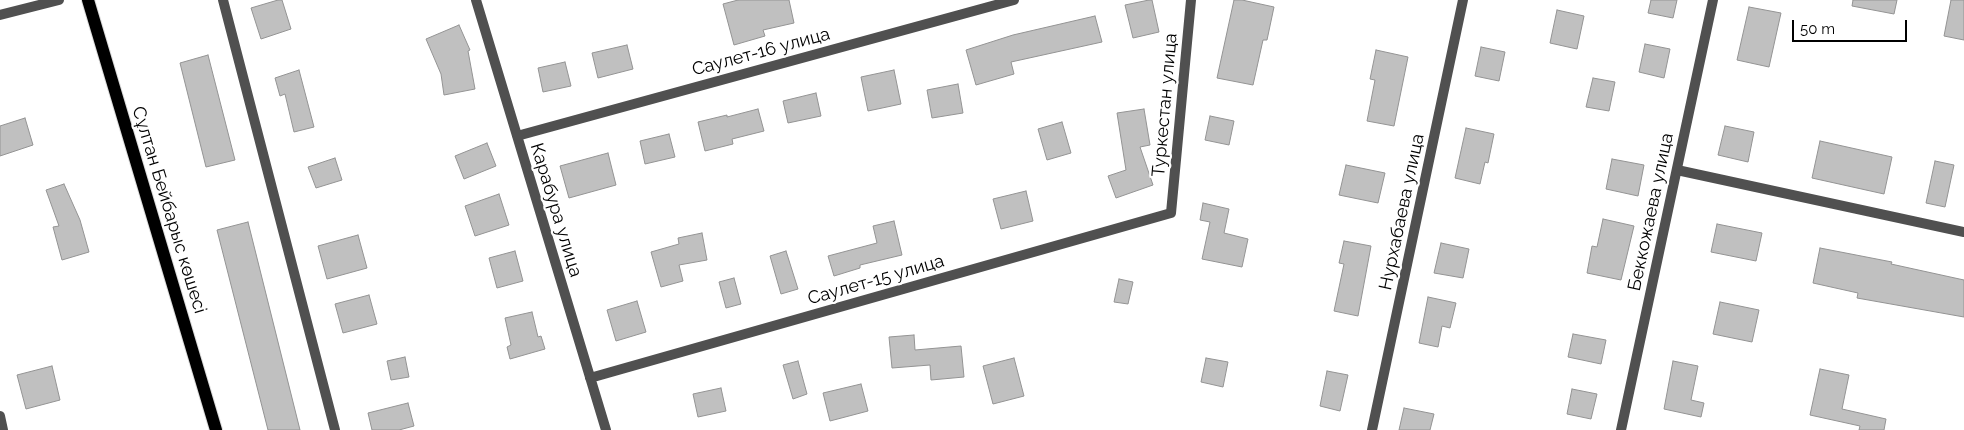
<!DOCTYPE html>
<meta charset="utf-8">
<style>
body{margin:0}
#map{position:relative;width:1964px;height:430px;overflow:hidden;background:#fff;font-family:Raleway,sans-serif}
canvas{display:block}
.scale{position:absolute;left:1792px;top:20px;width:115px;height:22px;box-sizing:border-box;border:2px solid #000;border-top:0;padding-left:6px;font-size:15px;line-height:18px;white-space:nowrap;color:#000;-webkit-text-stroke:4px #fff;paint-order:stroke}
</style>
<div id="map">
<canvas width="1964" height="430"></canvas>
<div class="scale">50 m</div>
</div>
<script>
const c = document.querySelector('canvas').getContext('2d');
c.lineJoin = 'round';
function fillPath(path, color) {
  c.fillStyle = color;
  c.fill(path, 'evenodd');
}
function toPath(rows) {
  const path = new Path2D();
  for (const r of rows) {
    path.moveTo(r[0], r[1]);
    for (let i = 2; i < r.length; i += 2) path.lineTo(r[i], r[i + 1]);
  }
  return path;
}
function strokePath(path, color, width, dash) {
  c.strokeStyle = color;
  c.lineWidth = width;
  c.lineCap = dash ? 'butt' : 'round';
  c.setLineDash(dash || []);
  c.stroke(path);
}
function drawText(font, color, halo, rows, align = 'center') {
  c.font = font + ' Raleway,sans-serif';
  c.lineWidth = 4.5;
  c.setLineDash([]);
  c.textBaseline = 'middle';
  c.strokeStyle = halo;
  c.fillStyle = color;
  for (const [text, x, y, turn = 0] of rows) {
    c.save();
    c.translate(x, y);
    c.rotate((+turn || 0) * Math.PI / 180);
    c.textAlign = isNaN(turn) ? turn : align;
    if (halo) c.strokeText(text, 0, 0);
    c.fillText(text, 0, 0);
    c.restore();
  }
}
const building = toPath([
 [278,0,282,0,291,29,261,39,251,8,278,0],
 [738,0,789,0,794,23,763,30,765,36,734,45,723,4,738,0],
 [1149,0,1152,0,1159,32,1133,38,1125,5,1149,0],
 [1234,0,1242,0,1274,7,1267,40,1263,40,1253,85,1217,78,1234,0],
 [1651,0,1677,0,1673,18,1648,13,1651,0],
 [1853,0,1897,0,1894,14,1852,6,1853,0],
 [1951,0,1964,0,1964,40,1944,36,1951,0],
 [1749,7,1781,13,1769,67,1737,60,1749,7],
 [1557,10,1584,16,1577,49,1550,43,1557,10],
 [1095,16,1102,42,1011,62,1014,74,976,85,966,50,1013,35,1095,16],
 [459,25,470,50,468,51,475,89,444,95,441,74,426,39,459,25],
 [1645,44,1670,49,1664,78,1639,72,1645,44],
 [627,45,633,69,598,78,592,53,627,45],
 [1481,47,1505,52,1499,81,1475,76,1481,47],
 [1376,50,1408,57,1394,126,1367,121,1375,80,1370,79,1376,50],
 [208,55,235,160,206,167,180,63,208,55],
 [565,62,571,86,543,92,538,68,565,62],
 [299,70,314,127,294,132,285,94,280,96,275,78,299,70],
 [894,70,901,104,868,111,861,77,894,70],
 [1593,78,1615,82,1609,111,1586,107,1593,78],
 [958,84,963,113,932,118,927,90,958,84],
 [816,93,821,116,788,123,783,101,816,93],
 [758,109,764,131,732,139,733,144,705,151,698,122,727,115,727,117,758,109],
 [1144,109,1150,145,1140,147,1153,185,1116,198,1108,176,1126,170,1117,113,1144,109],
 [1210,116,1234,121,1229,145,1205,140,1210,116],
 [25,118,33,145,0,156,0,126,25,118],
 [1062,122,1071,153,1047,160,1038,129,1062,122],
 [1725,126,1754,132,1748,162,1718,155,1725,126],
 [1466,128,1494,134,1488,163,1485,162,1480,184,1455,178,1466,128],
 [669,134,675,157,645,164,640,141,669,134],
 [1820,141,1892,157,1884,194,1812,178,1820,141],
 [487,143,496,166,464,179,455,156,487,143],
 [608,153,616,185,569,198,560,166,608,153],
 [335,158,342,180,316,188,308,167,335,158],
 [1612,159,1644,165,1638,196,1606,189,1612,159],
 [1935,161,1954,165,1945,207,1926,203,1935,161],
 [1346,165,1385,173,1378,203,1339,195,1346,165],
 [64,184,80,220,89,252,62,260,53,227,59,226,46,190,64,184],
 [1026,191,1033,221,1001,229,993,199,1026,191],
 [499,194,509,225,475,236,465,206,499,194],
 [1203,203,1229,209,1224,233,1248,239,1242,267,1202,259,1210,222,1200,220,1203,203],
 [1603,219,1634,226,1621,280,1587,273,1592,246,1597,247,1603,219],
 [894,221,902,255,860,265,860,268,834,276,828,256,877,243,873,226,894,221],
 [248,222,300,430,268,430,217,230,248,222],
 [1717,224,1762,233,1756,261,1711,252,1717,224],
 [702,233,707,260,679,265,683,281,661,287,651,252,679,244,678,238,702,233],
 [358,235,367,268,327,279,318,246,358,235],
 [1344,241,1371,246,1358,316,1334,311,1344,264,1339,263,1344,241],
 [1441,243,1469,249,1463,278,1434,273,1441,243],
 [1820,248,1892,262,1891,264,1964,280,1964,317,1857,298,1858,293,1813,283,1820,248],
 [515,251,523,281,497,288,489,258,515,251],
 [786,251,798,289,781,294,770,256,786,251],
 [734,278,741,304,726,308,719,282,734,278],
 [1119,279,1133,282,1128,304,1114,302,1119,279],
 [369,295,377,324,343,333,335,304,369,295],
 [1428,297,1456,303,1450,328,1442,326,1438,347,1419,343,1428,297],
 [637,301,646,332,616,341,607,310,637,301],
 [1720,302,1759,310,1752,342,1713,334,1720,302],
 [532,312,538,337,541,336,545,349,510,359,507,347,511,345,505,318,532,312],
 [1573,334,1606,340,1601,364,1568,357,1573,334],
 [914,335,915,350,961,346,964,377,931,380,930,365,892,368,889,337,914,335],
 [405,357,409,377,391,380,387,361,405,357],
 [1014,358,1024,396,993,404,983,366,1014,358],
 [1206,358,1228,362,1223,387,1201,382,1206,358],
 [798,361,807,394,793,399,783,365,798,361],
 [1673,361,1698,366,1691,400,1704,403,1701,417,1664,409,1673,361],
 [52,366,60,400,26,409,17,375,52,366],
 [1820,369,1849,375,1842,409,1886,419,1884,430,1859,430,1860,426,1810,415,1820,369],
 [1327,371,1348,375,1340,411,1320,406,1327,371],
 [861,384,868,411,830,421,823,393,861,384],
 [721,388,726,411,698,417,693,394,721,388],
 [1572,389,1597,394,1591,419,1567,414,1572,389],
 [408,403,414,426,399,430,372,430,368,413,408,403],
 [1404,408,1434,414,1430,430,1399,430,1404,408]
]);
fillPath(building, '#c0c0c0');
strokePath(building, '#949494', 1);
const primary = toPath([
 [88,0,216,430]
]);
strokePath(primary, '#dbdbdb', 14);
strokePath(toPath([
 [223,0,335,430],
 [476,0,606,430],
 [0,15,59,0],
 [517,136,1014,0],
 [1677,170,1964,232],
 [590,378,1171,213,1191,0],
 [0,416,3,430],
 [1372,430,1463,0],
 [1621,430,1713,0]
]), '#505050', 10);
strokePath(primary, '#000', 12);
drawText('18px', '#000', '#fff', [
 ["Саулет-16 улица",761,52,-15],
 ["Туркестан улица",1165,105,-85],
 ["Сұлтан Бейбарыс көшесі",169,210,73],
 ["Карабура улица",556,210,73],
 ["Нурхабаева улица",1402,212,-78],
 ["Беккожаева улица",1651,212,-78],
 ["Саулет-15 улица",876,280,-16]
]);
</script>
